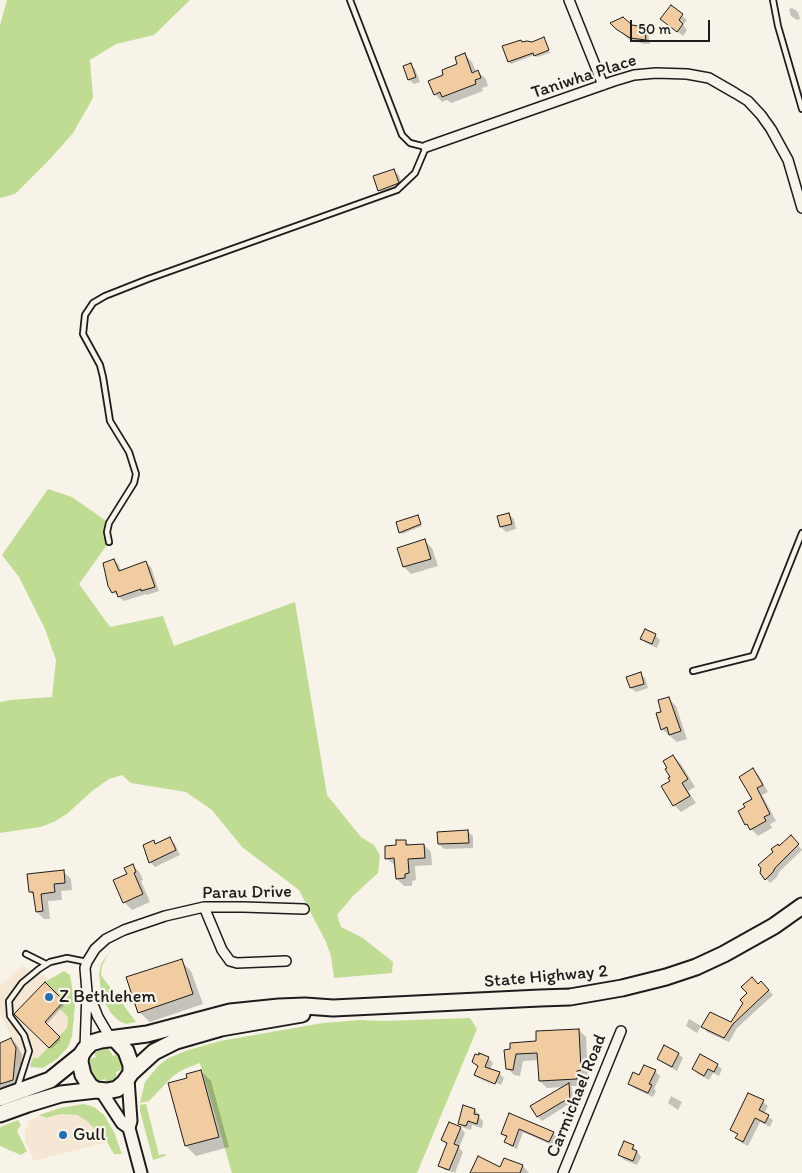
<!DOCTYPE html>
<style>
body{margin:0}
#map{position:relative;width:802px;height:1173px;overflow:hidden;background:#f7f3e8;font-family:Itim,sans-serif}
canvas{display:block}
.scale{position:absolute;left:630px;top:20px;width:80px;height:22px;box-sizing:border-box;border:2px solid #1c1c1c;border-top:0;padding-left:6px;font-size:15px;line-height:18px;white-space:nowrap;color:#1c1c1c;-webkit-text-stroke:4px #f7f3e8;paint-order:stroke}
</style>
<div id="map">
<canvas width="802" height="1173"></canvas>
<div class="scale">50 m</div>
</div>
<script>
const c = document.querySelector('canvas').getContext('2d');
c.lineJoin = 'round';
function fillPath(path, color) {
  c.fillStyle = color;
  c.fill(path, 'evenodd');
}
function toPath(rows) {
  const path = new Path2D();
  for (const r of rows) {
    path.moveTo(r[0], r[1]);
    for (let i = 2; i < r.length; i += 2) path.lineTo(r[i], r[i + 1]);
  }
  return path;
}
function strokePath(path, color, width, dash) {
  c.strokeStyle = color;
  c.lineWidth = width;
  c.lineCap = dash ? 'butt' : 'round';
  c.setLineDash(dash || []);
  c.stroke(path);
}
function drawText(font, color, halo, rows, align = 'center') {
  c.font = font + ' Itim,sans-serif';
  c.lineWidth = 4.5;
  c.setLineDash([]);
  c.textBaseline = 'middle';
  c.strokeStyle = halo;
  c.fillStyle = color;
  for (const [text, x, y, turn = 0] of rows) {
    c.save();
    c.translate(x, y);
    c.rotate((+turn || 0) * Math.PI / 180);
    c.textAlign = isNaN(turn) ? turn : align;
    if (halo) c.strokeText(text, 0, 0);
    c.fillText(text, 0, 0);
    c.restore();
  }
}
fillPath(toPath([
 [22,966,44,975,48,979,56,975,73,1010,71,1031,42,1061,31,1065,16,1065,16,1048,0,1013,0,986],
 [61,1114,77,1115,87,1121,107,1142,34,1161,25,1141,25,1129,29,1124,26,1122,40,1116,46,1118]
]), '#f5e7d3');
fillPath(toPath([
 [7,0,190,0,154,35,116,44,90,60,93,98,73,133,51,158,15,194,0,198,0,25],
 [48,489,72,497,109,523,109,542,79,584,110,627,163,616,174,646,295,602,327,795,361,837,374,845,380,855,378,873,353,896,337,915,341,927,363,938,393,962,392,973,334,978,331,956,326,942,299,890,242,847,212,810,186,792,131,783,122,775,109,779,92,791,68,813,54,822,40,827,0,833,0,702,10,700,52,697,56,660,45,629,19,577,2,555],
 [108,954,102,966,101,975,136,1022,126,1024,119,1021,111,1013,104,1001,101,991,99,974,101,964],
 [64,971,70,975,75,1005,72,1036,68,1047,57,1059,43,1068,30,1067,33,1058,38,1058,67,1028,68,1017,58,1007,64,1001,45,982],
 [470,1018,477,1029,417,1173,232,1173,200,1063,184,1069,173,1076,149,1101,140,1103,145,1082,158,1066,167,1059,185,1051,220,1041,323,1023,361,1020,384,1021],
 [101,1049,109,1049,113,1056,118,1054,122,1061,121,1070,116,1072,117,1078,110,1082,106,1082,105,1079,99,1081,94,1078,89,1071,90,1059,96,1057,94,1053],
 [84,1104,94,1107,104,1115,114,1132,122,1154,114,1154,107,1142,87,1121,77,1115,61,1114,46,1118,39,1115,60,1108],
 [146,1104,159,1155,166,1154,165,1156,153,1160,140,1111,140,1105],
 [18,1120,21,1125,17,1131,27,1151,21,1155,0,1146,0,1127]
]), '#c0dc93');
fillPath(toPath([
 [671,6,687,20,683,25,687,30,683,36,666,23],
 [792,8,798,12,800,19,797,20,791,16,789,9],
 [613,23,643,28,648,33,650,44,644,44,628,39],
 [544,39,550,53,537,57,534,55,511,64,509,62,503,47,532,43],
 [465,55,472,62,476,72,478,72,486,79,488,86,482,88,483,91,451,103,447,100,442,102,435,94,445,76,459,65],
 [411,64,415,69,420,82,414,84,409,80,404,66],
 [394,170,399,175,403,188,384,195,379,190],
 [509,514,514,519,516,529,506,532,501,527,498,517],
 [418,516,422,526,402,534,400,532],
 [424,540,432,548,438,566,411,574,404,567],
 [114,560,119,565,121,571,146,563,151,567,159,591,147,595,146,594,124,601,113,592],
 [655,635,660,640,657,648,646,643,642,639],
 [640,674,645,678,648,688,636,692,631,688],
 [669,699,676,706,687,739,677,742,662,729],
 [673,756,681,764,695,787,688,791,696,803,681,812,674,805,672,781],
 [753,770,759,776,768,792,762,795,776,821,770,824,772,828,758,836,746,824,739,811,746,808,754,800],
 [468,832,473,836,473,848,444,849,439,844],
 [791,837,802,850,779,872,777,877,770,883,766,879,762,868],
 [170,839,175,844,180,855,155,867,150,862,153,842,156,845],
 [405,841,410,846,424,845,431,852,432,865,415,866,416,880,412,881,412,886,404,886,397,879,396,866,387,859,397,847],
 [132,865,140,873,143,880,141,881,150,902,132,910,124,902,129,875],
 [63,871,71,879,72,890,61,891,62,900,48,901,50,919,44,919,37,912,35,896,30,892],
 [181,961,191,971,203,1004,150,1022,139,1012],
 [761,982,773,995,737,1028,729,1042,707,1032,703,1027,731,1024],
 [45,984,65,1004,46,1025,61,1040,51,1049,16,1014],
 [689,1019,701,1026,697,1033,686,1026],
 [579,1030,586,1037,588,1077,583,1077,584,1086,571,1086,572,1088,573,1104,569,1104,542,1121,538,1117,564,1087,547,1088,540,1081,539,1060,523,1061,520,1076,514,1075,507,1068,506,1051],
 [11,1039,17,1045,22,1055,19,1086,0,1093,0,1045],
 [679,1054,683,1058,677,1071,663,1063,658,1059],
 [488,1058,493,1063,490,1070,499,1073,504,1078,501,1085,480,1076,480,1079,500,1088,481,1080,476,1075,478,1067,473,1062],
 [717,1065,722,1069,719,1076,713,1073,709,1080,698,1074,693,1069],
 [201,1071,211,1081,229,1147,196,1156,186,1146,189,1079],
 [655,1071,660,1076,654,1089,656,1091,653,1097,634,1088,629,1084,640,1077],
 [671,1096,682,1102,678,1110,668,1103],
 [763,1102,768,1106,764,1114,773,1120,770,1127,760,1122,748,1146,742,1143,737,1138,738,1135,732,1130],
 [464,1107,475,1110,480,1115,479,1117,483,1121,482,1128,472,1125,471,1130,464,1128,459,1123],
 [509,1114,553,1133,557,1138,554,1146,523,1132,517,1149,510,1146,506,1142,507,1138,502,1133],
 [450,1124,461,1128,465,1133,459,1148,463,1152,455,1173,445,1170,440,1166,448,1145,443,1140],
 [633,1146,641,1157,637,1165,624,1160,620,1155],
 [505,1159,523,1166,529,1173,500,1173]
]), '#0003');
const building = toPath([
 [671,5,683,14,679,20,683,24,677,32,660,19,671,5],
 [623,17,632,25,644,27,646,40,630,38,616,29,610,23,623,17],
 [544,37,549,50,534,56,533,53,508,62,502,46,521,40,522,42,527,41,532,42,544,37],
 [465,53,472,73,478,70,481,78,475,80,476,84,442,97,440,92,434,95,428,81,443,75,442,70,457,64,455,57,465,53],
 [411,63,416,77,408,80,403,66,411,63],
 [394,169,399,183,378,191,373,176,394,169],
 [509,513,512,524,500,527,497,516,509,513],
 [418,515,421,524,399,533,396,522,418,515],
 [425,539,431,559,403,567,397,548,425,539],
 [114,559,119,571,146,561,155,587,141,591,141,589,118,597,116,591,112,593,108,586,103,563,114,559],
 [645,629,656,634,652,644,640,639,645,629],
 [641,672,644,684,630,688,626,677,641,672],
 [669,697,681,731,669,735,667,727,661,730,656,713,661,712,658,700,669,697],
 [673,755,688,779,682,783,690,796,673,806,661,786,670,781,668,778,670,777,665,769,667,768,663,761,673,755],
 [753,768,763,785,757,788,770,814,764,817,766,821,750,830,747,824,745,825,738,811,745,807,743,804,752,799,739,777,753,768],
 [468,830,469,843,438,844,437,832,468,830],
 [791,835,799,844,775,868,773,872,765,880,760,873,761,868,758,865,773,852,771,849,778,844,779,846,791,835],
 [170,837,176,850,149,863,143,845,154,840,155,844,170,837],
 [396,840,406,840,406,845,424,844,425,858,408,859,409,873,405,874,405,878,396,879,394,858,385,859,385,846,396,845,396,840],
 [133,864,136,872,134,873,143,894,123,903,113,880,127,874,124,868,133,864],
 [64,870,65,883,54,884,55,892,41,894,43,911,36,912,33,892,29,892,27,874,64,870],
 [182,959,193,994,138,1013,126,977,182,959],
 [752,977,758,984,761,981,769,990,733,1024,724,1038,701,1027,710,1012,731,1022,743,1003,740,1000,747,993,741,987,752,977],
 [45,982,64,1001,45,1022,60,1037,49,1048,14,1014,45,982],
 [579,1029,581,1070,577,1071,577,1079,539,1081,537,1053,516,1054,513,1070,506,1069,504,1050,510,1049,510,1043,536,1041,536,1031,579,1029],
 [11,1038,16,1048,13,1080,0,1084,0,1043,11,1038],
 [664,1045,679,1053,672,1067,657,1059,664,1045],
 [479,1053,489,1057,485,1067,500,1072,495,1084,474,1075,478,1066,472,1062,475,1054,479,1055,479,1053],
 [700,1054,718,1064,714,1072,708,1069,704,1076,692,1069,700,1054],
 [644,1065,656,1070,649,1084,652,1085,648,1093,628,1084,633,1072,639,1075,644,1065],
 [201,1070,219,1137,185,1146,168,1083,187,1078,186,1074,201,1070],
 [569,1083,570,1100,564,1101,537,1117,530,1106,569,1083],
 [748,1093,764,1100,759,1110,769,1115,765,1123,755,1118,743,1142,735,1138,738,1134,730,1130,748,1093],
 [463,1105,475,1109,474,1114,479,1115,477,1124,468,1121,466,1126,458,1124,463,1105],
 [509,1113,554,1132,549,1142,519,1129,513,1146,504,1142,507,1136,501,1134,509,1113],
 [449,1122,461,1127,454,1144,459,1146,449,1170,438,1166,447,1143,441,1140,449,1122],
 [624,1141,634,1145,632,1149,637,1151,633,1161,618,1155,624,1141],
 [478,1156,500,1167,504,1158,523,1165,520,1173,470,1173,478,1156]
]);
fillPath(building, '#f1cca1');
strokePath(building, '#1c1c1c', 1);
const service = toPath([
 [773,0,778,26,802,109],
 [109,542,107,532,109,523,134,483,136,474,129,452,110,421,103,377,100,365,83,334,85,315,93,303,105,296,148,279,397,190,415,173,426,147,410,143,402,135,350,0],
 [693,671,753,656,802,533],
 [26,954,46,964],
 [17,1089,29,1051,24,1035,10,1016,9,1001,22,983,39,969,50,962,67,958,87,962]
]);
const minor = toPath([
 [569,0,603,85],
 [426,147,614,81,634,75,656,73,687,74,709,78,735,93,748,101,761,115,771,129,788,160,802,208],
 [204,907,222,950,230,961,237,963,286,961],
 [90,997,98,1017,111,1039],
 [85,1048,87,992,85,968,87,962,95,949,106,939,124,930,165,916,204,907,243,907,304,909],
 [563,1173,621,1031]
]);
const tertiary = toPath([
 [128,1079,131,1121,129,1128,141,1173],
 [101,1091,122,1123,129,1128]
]);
const trunk = toPath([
 [115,1039,126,1051,131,1065,131,1073,124,1083,117,1089,107,1091,96,1090,90,1086,83,1075,80,1062,81,1055,85,1049,91,1043,101,1040,147,1034,230,1012,279,1007,305,1006,333,1008,540,998,570,997,622,988,666,977,696,967,724,954,774,926,802,906],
 [131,1073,154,1052,176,1041,221,1028,302,1014],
 [0,1098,50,1080,81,1055],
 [0,1114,28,1104,61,1094,96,1090]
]);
strokePath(service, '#1c1c1c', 8);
strokePath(minor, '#1c1c1c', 12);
strokePath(tertiary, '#1c1c1c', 15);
strokePath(trunk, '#1c1c1c', 19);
strokePath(service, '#f7f3e8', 4.5);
strokePath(minor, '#f7f3e8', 9);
strokePath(tertiary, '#f7f3e8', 11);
strokePath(trunk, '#f7f3e8', 15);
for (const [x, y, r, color] of [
 [49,997,5,"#1f6fb2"],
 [63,1135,5,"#1f6fb2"]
]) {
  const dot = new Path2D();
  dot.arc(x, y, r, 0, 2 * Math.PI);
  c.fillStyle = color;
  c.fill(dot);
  strokePath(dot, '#f7f3e8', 2);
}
drawText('18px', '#1c1c1c', '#f7f3e8', [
 ["Taniwha Place",584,77,-18],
 ["Parau Drive",247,893,-1],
 ["State Highway 2",546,977,-5],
 ["Carmichael Road",577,1096,-68]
]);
drawText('18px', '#1c1c1c', '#f7f3e8', [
 ["Z Bethlehem",59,997],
 ["Gull",73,1135]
], 'left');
</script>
